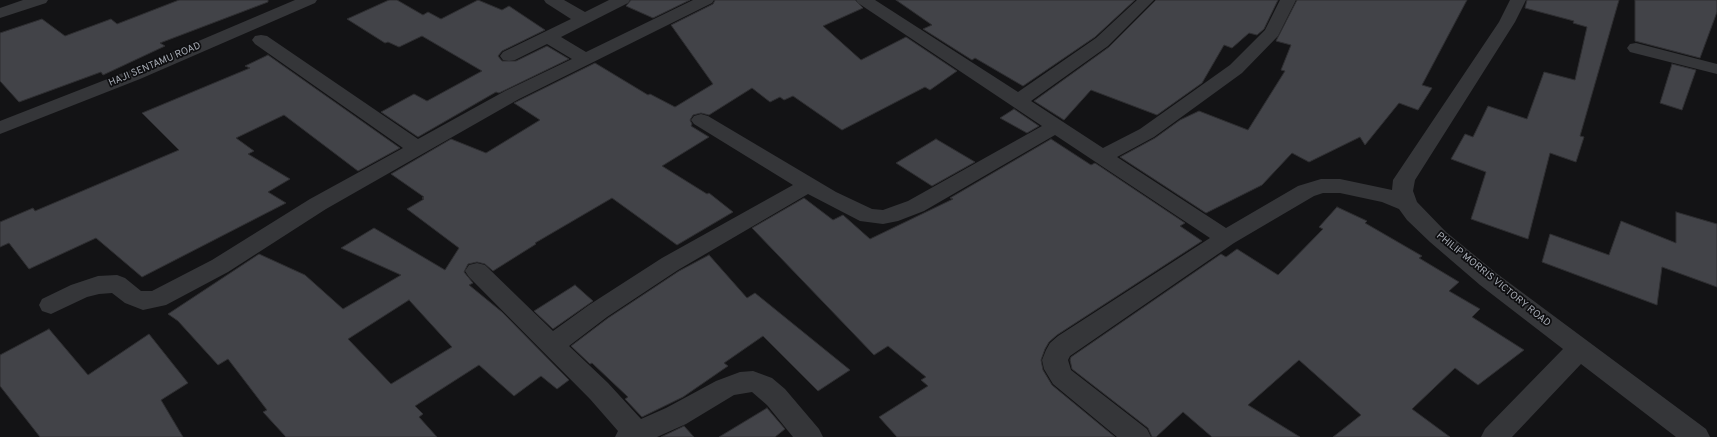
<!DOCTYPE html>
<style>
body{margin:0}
canvas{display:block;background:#131315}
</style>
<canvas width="1717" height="437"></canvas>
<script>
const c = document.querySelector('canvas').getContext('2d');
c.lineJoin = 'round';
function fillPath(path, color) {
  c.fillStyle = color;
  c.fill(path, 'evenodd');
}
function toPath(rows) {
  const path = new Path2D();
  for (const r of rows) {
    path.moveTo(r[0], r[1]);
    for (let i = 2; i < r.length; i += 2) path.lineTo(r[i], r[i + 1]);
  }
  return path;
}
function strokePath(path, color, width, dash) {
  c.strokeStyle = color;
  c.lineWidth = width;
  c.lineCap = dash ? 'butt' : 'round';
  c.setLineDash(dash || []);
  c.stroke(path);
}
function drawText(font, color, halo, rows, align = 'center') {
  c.font = font + ' Overpass,sans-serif';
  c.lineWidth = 3.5;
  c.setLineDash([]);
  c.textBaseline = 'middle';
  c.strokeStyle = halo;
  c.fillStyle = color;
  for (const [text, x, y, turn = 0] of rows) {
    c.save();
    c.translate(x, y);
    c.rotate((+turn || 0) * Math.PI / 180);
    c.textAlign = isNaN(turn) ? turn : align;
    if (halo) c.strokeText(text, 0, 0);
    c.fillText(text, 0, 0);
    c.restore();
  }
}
const building = toPath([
 [179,0,268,0,268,2,160,43,165,46,103,75,101,72,19,102,0,81,0,33,42,19,65,36,111,19,117,24,179,0],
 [389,0,397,0,423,15,428,12,441,19,478,0,502,10,509,6,545,30,502,51,498,56,502,61,516,61,547,46,569,59,499,93,496,92,418,137,381,112,414,94,427,101,482,71,422,36,399,47,388,42,385,43,347,19,389,0],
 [631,0,690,0,653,18,626,6,631,0],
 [715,0,855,0,863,8,823,26,861,60,906,37,957,71,930,90,925,87,842,130,793,96,784,100,780,97,770,102,752,88,709,115,701,113,693,115,690,120,692,124,691,126,709,137,662,166,707,194,709,193,733,212,677,245,612,198,535,243,536,244,493,271,485,264,477,262,468,264,464,272,473,283,469,285,502,312,569,380,557,389,541,376,514,396,479,365,415,406,423,414,419,417,437,437,286,437,263,412,267,410,228,359,218,365,178,321,168,314,259,254,305,275,343,309,401,275,341,248,374,228,445,270,459,248,407,209,424,199,422,198,424,197,391,174,451,139,486,153,540,120,514,103,595,63,648,95,650,94,675,107,713,84,671,25,713,4,715,0],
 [409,300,452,347,391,384,348,339,409,300],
 [896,0,1135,0,1095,37,1023,86,975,58,972,60,923,29,932,25,896,0],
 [1156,0,1278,0,1264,29,1257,35,1249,33,1232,48,1224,45,1202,83,1157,115,1091,90,1064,120,1034,101,1109,47,1156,0],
 [1297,0,1467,0,1422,85,1432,88,1418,110,1399,103,1365,145,1360,137,1309,162,1292,153,1262,185,1206,213,1120,157,1155,138,1180,120,1199,111,1248,130,1285,71,1281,70,1291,45,1276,41,1297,0],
 [1527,0,1619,0,1580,136,1584,137,1576,162,1550,153,1528,239,1471,219,1486,172,1451,159,1465,134,1473,137,1488,106,1527,119,1544,72,1575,80,1587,27,1573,23,1574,21,1525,8,1527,0],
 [1635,0,1717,0,1717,12,1700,58,1635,41,1635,0],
 [268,55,400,148,358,171,284,115,236,138,254,151,248,154,290,179,268,192,286,203,142,277,96,238,29,269,9,243,0,247,0,222,33,208,35,211,179,150,142,113,250,68,245,66,268,55],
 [1672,64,1696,70,1682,110,1660,103,1672,64],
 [1014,109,1039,126,1027,133,1000,118,1014,109],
 [936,139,975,162,932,186,896,163,936,139],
 [1051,139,1091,165,1095,163,1185,223,1180,226,1202,241,1057,335,1049,342,1045,349,1041,360,1043,370,1052,385,1115,437,897,437,879,417,928,386,921,380,926,377,888,346,874,355,752,228,804,198,833,220,843,215,870,239,953,199,950,198,1051,139],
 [1337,207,1367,221,1365,223,1422,256,1419,258,1459,282,1449,291,1480,309,1472,317,1524,350,1478,385,1455,368,1412,409,1450,437,1333,437,1361,415,1299,360,1248,405,1300,437,1212,437,1183,412,1156,437,1152,437,1148,428,1072,369,1070,360,1071,357,1221,254,1226,257,1237,249,1278,275,1323,229,1319,227,1337,207],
 [1676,212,1717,224,1717,287,1662,267,1657,305,1542,262,1550,234,1609,255,1621,221,1676,243,1676,212],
 [709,255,747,298,755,293,850,370,818,391,763,336,724,363,728,366,683,397,642,417,625,399,628,397,592,363,590,364,571,346,608,318,679,271,709,255],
 [575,285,593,301,553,329,534,311,575,285],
 [49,329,88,375,149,334,188,383,161,400,183,437,40,437,0,386,0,355,49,329],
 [767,408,785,429,775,437,719,437,767,408],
 [684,426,694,437,661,437,684,426]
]);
fillPath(building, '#424348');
strokePath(building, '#2e2e31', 1);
fillPath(toPath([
 [23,0,48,0,46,3,0,18,0,8,23,0],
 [295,0,317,0,315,3,140,79,0,134,0,121,128,71,295,0],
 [544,0,564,0,585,12,609,0,630,0,628,3,561,37,586,52,693,0,714,0,712,3,519,99,326,209,228,272,166,305,143,310,125,303,112,293,99,294,87,297,51,314,42,311,39,305,42,299,71,285,98,276,117,275,125,278,141,291,152,291,212,260,310,199,403,148,255,44,252,40,255,36,261,35,267,36,418,139,505,91,572,59,547,44,515,60,509,61,503,60,500,56,503,52,571,19,546,3,544,0],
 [856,0,875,0,1018,92,1096,38,1137,0,1154,0,1108,46,1031,101,1103,148,1140,129,1230,65,1265,30,1280,0,1296,0,1278,36,1242,73,1154,137,1117,157,1226,228,1298,186,1321,179,1340,179,1392,190,1393,180,1499,22,1510,0,1526,0,1515,22,1415,180,1413,191,1417,202,1446,232,1496,273,1706,429,1710,437,1676,437,1581,364,1512,437,1481,437,1485,429,1563,349,1480,285,1430,242,1407,220,1399,209,1382,202,1340,193,1323,193,1314,196,1234,243,1070,356,1068,360,1071,370,1147,429,1151,437,1117,437,1053,384,1044,369,1042,360,1046,350,1050,343,1058,336,1210,238,1055,135,924,211,898,221,883,224,860,221,808,194,678,270,607,317,569,346,608,383,641,419,666,408,716,381,740,372,753,371,772,378,785,389,819,429,823,437,793,437,767,405,752,392,734,395,686,424,657,437,615,437,618,431,590,399,469,277,465,271,469,265,477,263,485,265,553,331,589,305,662,258,793,185,694,124,691,120,694,116,701,114,708,116,836,192,872,209,883,210,908,201,1042,126,858,3,856,0],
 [1636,43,1717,64,1717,74,1630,52,1627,48,1630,44,1636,43]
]), '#353639');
drawText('10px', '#a6abb4', '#0e0e10', [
 ["HAJI SENTAMU ROAD",155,65,-23],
 ["PHILIP MORRIS VICTORY ROAD",1493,280,39]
]);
</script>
